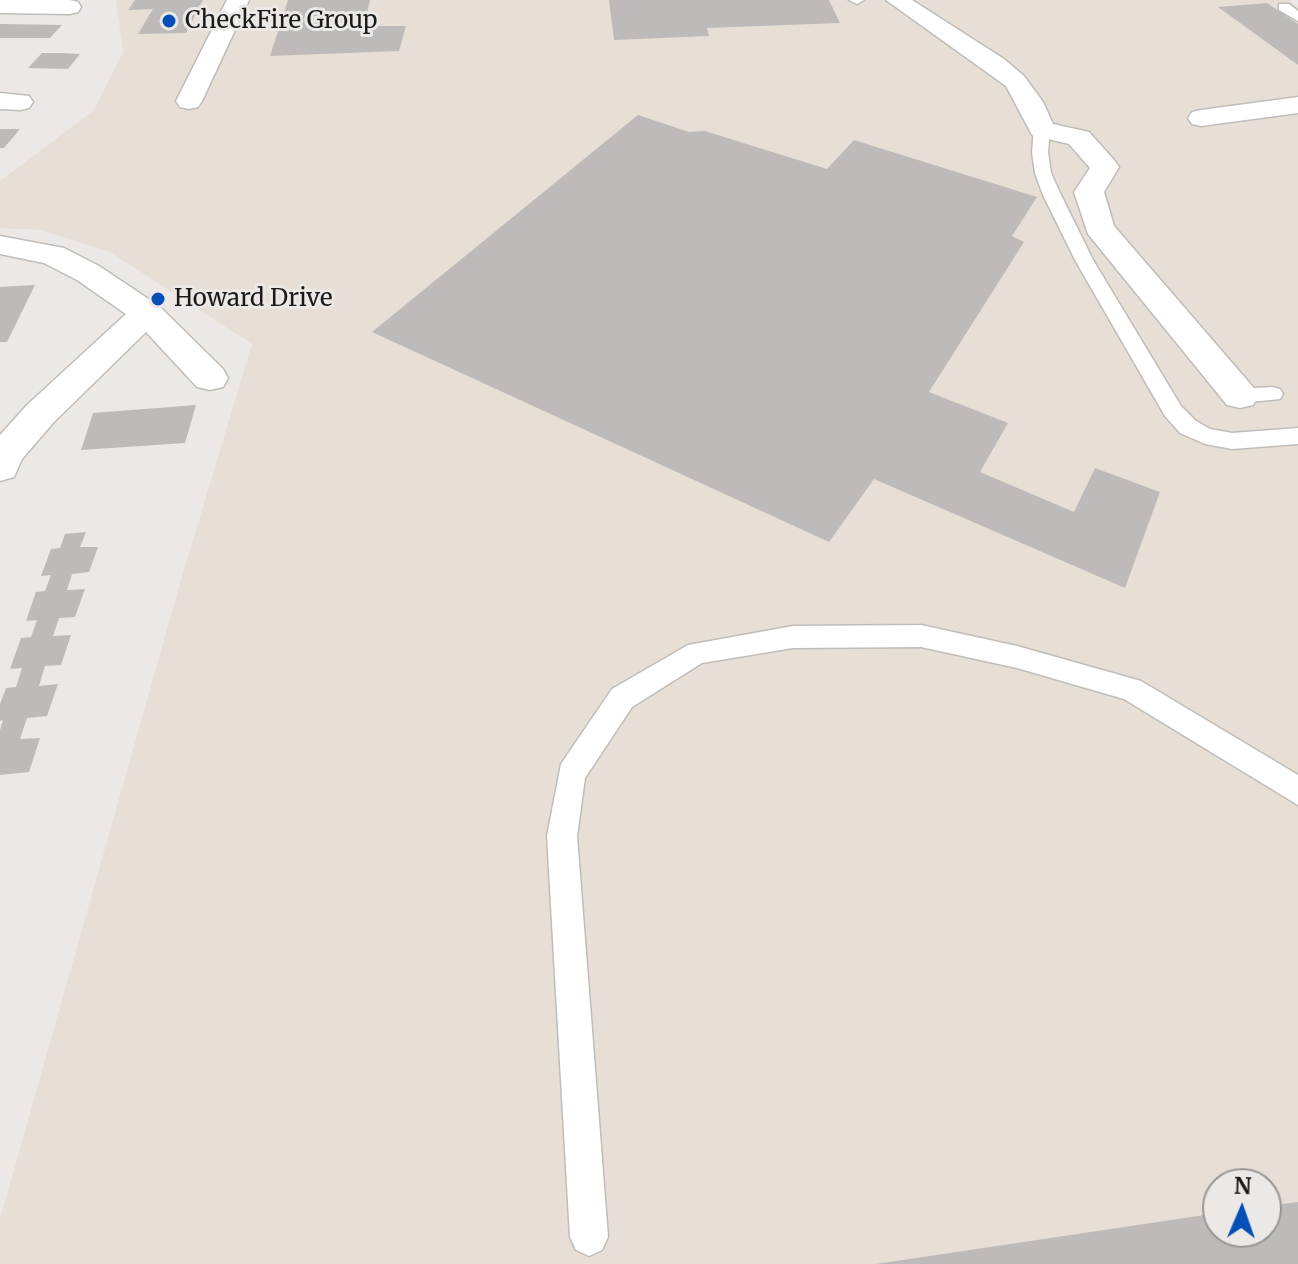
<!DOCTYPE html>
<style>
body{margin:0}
#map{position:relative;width:1298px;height:1264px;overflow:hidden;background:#ebe8e6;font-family:Merriweather,serif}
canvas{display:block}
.north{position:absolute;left:1202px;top:1168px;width:80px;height:80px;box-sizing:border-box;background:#ebe8e6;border:2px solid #989694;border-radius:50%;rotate:2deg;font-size:22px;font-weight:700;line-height:32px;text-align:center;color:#1b1a19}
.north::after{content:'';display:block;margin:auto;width:28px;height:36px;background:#054fb9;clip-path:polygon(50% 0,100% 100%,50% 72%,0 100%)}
</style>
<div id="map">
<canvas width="1298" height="1264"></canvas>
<div class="north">N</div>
</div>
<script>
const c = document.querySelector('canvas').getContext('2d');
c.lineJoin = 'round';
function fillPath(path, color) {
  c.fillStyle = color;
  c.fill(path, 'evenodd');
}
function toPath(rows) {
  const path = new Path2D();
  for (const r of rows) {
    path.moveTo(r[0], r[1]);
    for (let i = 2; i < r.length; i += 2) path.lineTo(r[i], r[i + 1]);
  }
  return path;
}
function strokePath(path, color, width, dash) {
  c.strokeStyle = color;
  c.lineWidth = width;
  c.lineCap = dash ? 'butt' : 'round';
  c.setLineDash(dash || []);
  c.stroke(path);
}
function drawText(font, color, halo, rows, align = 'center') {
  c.font = font + ' Merriweather,serif';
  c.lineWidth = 6;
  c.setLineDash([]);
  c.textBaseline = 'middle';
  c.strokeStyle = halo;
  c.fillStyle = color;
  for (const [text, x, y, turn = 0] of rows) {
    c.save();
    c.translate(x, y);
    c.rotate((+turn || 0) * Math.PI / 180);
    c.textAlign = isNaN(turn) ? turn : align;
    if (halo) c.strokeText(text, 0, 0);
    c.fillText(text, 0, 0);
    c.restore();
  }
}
fillPath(toPath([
 [116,0,1288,0,1298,6,1298,1264,0,1264,0,1219,181,580,252,344,110,252,41,230,0,228,0,181,94,110,123,52],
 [1218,1184,1266,1184,1266,1232,1218,1232]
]), '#e7dfd6');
fillPath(toPath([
 [135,0,203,0,186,33,138,34,153,9,128,10],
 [288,0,370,0,364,26,406,26,399,51,270,56],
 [609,0,829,0,840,23,707,28,709,36,614,40],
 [1267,3,1298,24,1298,65,1218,7],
 [0,24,62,25,50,38,0,38],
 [42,53,61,53,80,54,68,69,28,68],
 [638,115,689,132,705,131,827,169,854,140,1037,197,1012,236,1024,242,929,392,1008,423,980,472,1074,512,1095,468,1160,492,1125,588,874,479,829,542,372,332],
 [0,129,20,129,4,148,0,148],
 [35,285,7,342,0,342,0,287],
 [196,405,185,443,81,450,93,413],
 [86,532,80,547,98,547,89,572,72,574,67,590,85,589,75,617,59,618,53,636,71,635,61,665,45,666,39,686,58,684,47,716,27,718,20,739,40,738,29,772,0,775,0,730,3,720,0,721,0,704,6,688,16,687,22,668,10,669,21,638,31,637,37,620,26,621,36,592,45,591,51,575,41,576,51,549,60,548,65,534],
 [1298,1202,1298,1264,876,1264,1218,1213,1218,1232,1266,1232,1266,1206]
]), '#bebab9');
const lane = toPath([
 [849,0,864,0,857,4,849,0],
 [1279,4,1289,4,1298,11,1298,21,1279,10,1279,4],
 [1042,124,1050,129,1048,152,1051,173,1061,195,1093,260,1181,406,1196,421,1210,429,1232,433,1298,428,1298,444,1232,449,1205,444,1180,433,1165,416,1075,260,1043,195,1035,173,1032,152,1034,129,1042,124],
 [1272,387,1280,389,1283,394,1280,399,1240,403,1232,401,1229,396,1232,391,1240,389,1272,387],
 [921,625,1017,646,1141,681,1298,775,1298,805,1124,699,1017,668,921,647,793,648,702,663,632,707,585,778,577,836,608,1237,602,1250,589,1256,576,1250,570,1237,547,836,561,764,612,689,688,645,793,626,921,625]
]);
const street = toPath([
 [0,0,70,0,78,2,81,7,78,12,70,14,0,13,0,0],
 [227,0,249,0,202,101,198,107,189,109,180,107,176,101,227,0],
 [886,0,912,0,1004,59,1024,76,1043,102,1053,124,1089,132,1115,161,1119,167,1104,192,1114,226,1253,387,1258,396,1253,405,1240,408,1227,405,1088,234,1074,192,1090,168,1069,144,1032,135,1006,86,886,0],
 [0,93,29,96,33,102,29,108,20,110,0,109,0,93],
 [1298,97,1298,113,1201,126,1192,124,1188,118,1192,112,1201,110,1298,97],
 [0,236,64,248,99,266,159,306,223,369,228,378,223,387,210,390,197,387,146,332,53,423,22,459,14,477,0,481,0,435,27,405,126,314,77,280,44,263,0,254,0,236]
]);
strokePath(lane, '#bfbdba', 3);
strokePath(street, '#bfbdba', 3);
fillPath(lane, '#fff');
fillPath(street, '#fff');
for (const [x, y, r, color] of [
 [169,21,8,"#054fb9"],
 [158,299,8,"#054fb9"]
]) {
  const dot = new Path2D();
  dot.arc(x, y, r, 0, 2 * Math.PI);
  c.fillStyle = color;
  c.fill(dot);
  strokePath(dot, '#ebe8e6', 3);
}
drawText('24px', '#1b1a19', '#ebe8e6', [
 ["CheckFire Group",185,21],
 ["Howard Drive",174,299]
], 'left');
</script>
